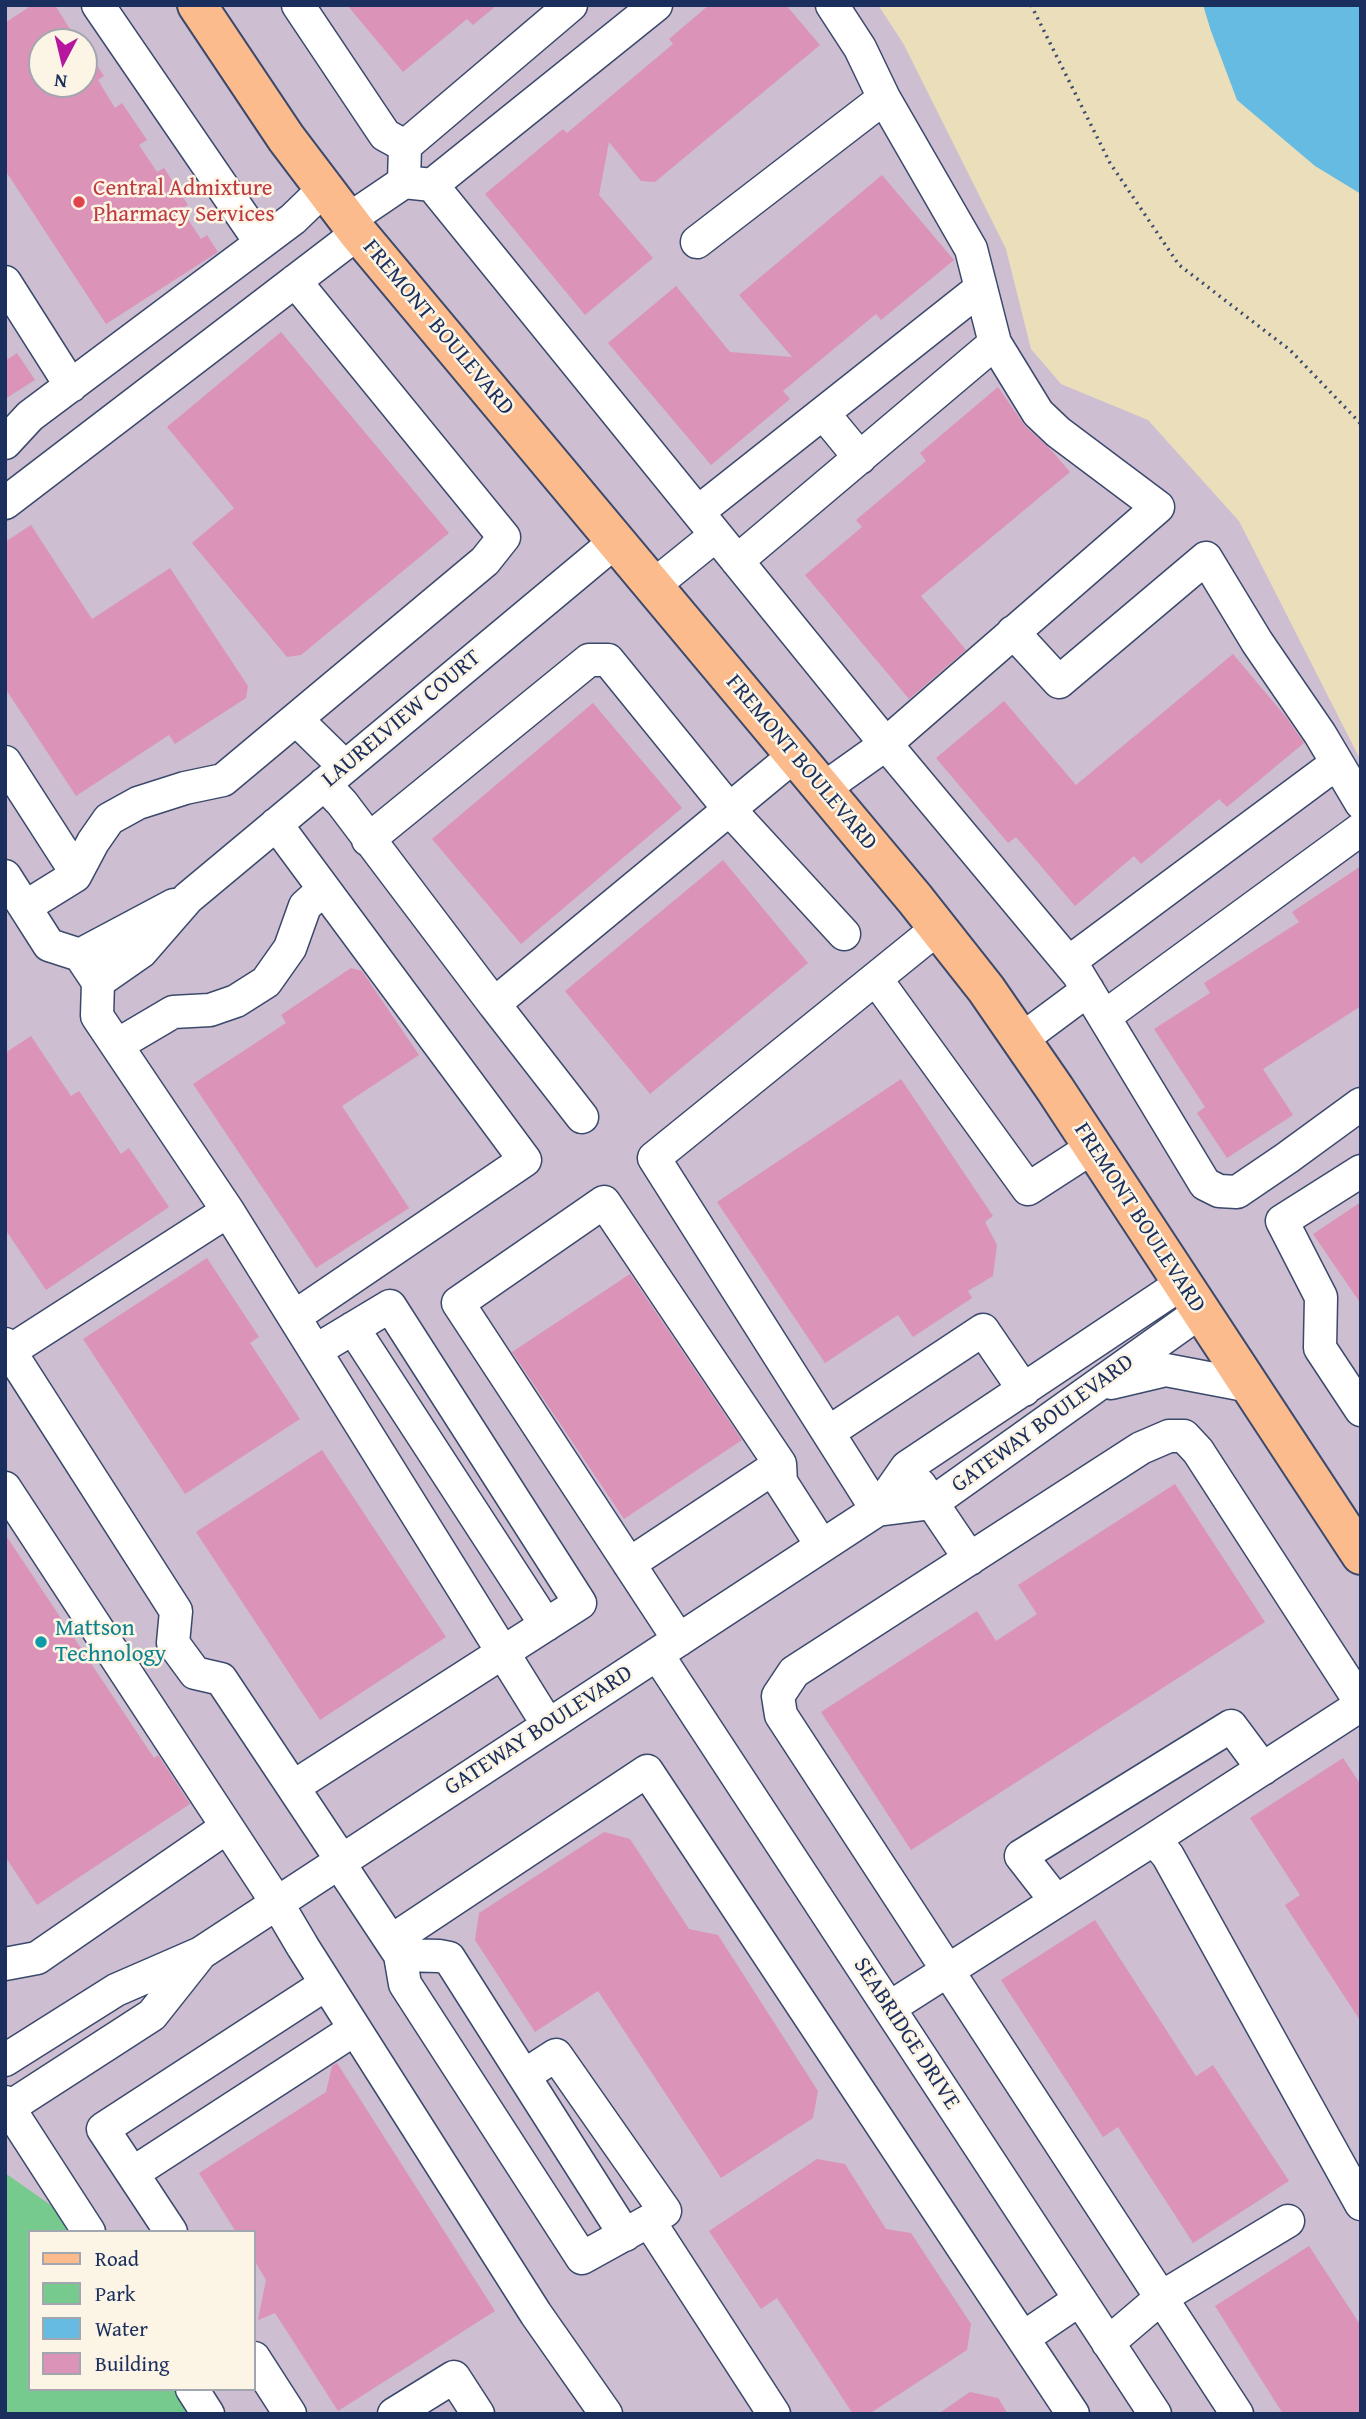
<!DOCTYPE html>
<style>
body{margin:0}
#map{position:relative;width:1366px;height:2419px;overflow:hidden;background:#ebdfbb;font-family:"Gentium Book Plus",serif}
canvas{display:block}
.frame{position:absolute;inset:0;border:7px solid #1b2f5e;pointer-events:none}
.legend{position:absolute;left:28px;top:2230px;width:228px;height:161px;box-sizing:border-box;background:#fcf5e5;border:2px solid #a2a6af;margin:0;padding:9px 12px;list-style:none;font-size:21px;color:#1b2f5e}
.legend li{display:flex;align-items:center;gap:14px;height:35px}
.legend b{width:35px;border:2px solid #a2a6af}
.north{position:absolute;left:28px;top:28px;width:70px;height:70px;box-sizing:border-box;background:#fcf5e5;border:2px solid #a2a6af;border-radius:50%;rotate:187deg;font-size:19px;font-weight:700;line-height:28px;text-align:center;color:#1b2f5e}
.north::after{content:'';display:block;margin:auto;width:24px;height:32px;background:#b5179e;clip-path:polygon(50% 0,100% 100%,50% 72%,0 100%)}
</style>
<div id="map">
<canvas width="1366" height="2419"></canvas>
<div class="frame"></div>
<ul class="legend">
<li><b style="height:9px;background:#fbbb8c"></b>Road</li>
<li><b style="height:19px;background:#76ca8d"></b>Park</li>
<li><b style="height:19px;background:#65bbe1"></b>Water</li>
<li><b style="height:19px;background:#db94b7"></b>Building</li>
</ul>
<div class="north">N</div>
</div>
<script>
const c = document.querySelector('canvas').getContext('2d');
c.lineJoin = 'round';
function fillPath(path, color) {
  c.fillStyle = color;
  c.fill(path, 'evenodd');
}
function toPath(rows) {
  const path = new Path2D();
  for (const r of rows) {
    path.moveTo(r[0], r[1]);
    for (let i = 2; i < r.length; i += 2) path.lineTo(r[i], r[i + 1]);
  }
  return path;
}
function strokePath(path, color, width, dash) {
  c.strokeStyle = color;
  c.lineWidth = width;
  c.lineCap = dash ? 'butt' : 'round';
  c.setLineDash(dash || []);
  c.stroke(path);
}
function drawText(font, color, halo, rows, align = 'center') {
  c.font = font + ' "Gentium Book Plus",serif';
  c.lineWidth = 5;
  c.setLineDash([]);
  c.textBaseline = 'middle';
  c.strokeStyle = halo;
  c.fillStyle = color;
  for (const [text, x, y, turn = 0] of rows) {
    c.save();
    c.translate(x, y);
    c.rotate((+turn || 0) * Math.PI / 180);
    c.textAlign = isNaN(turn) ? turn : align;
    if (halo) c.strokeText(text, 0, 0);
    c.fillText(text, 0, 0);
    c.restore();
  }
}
fillPath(toPath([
 [5,5,878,5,903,43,1006,249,1031,349,1061,384,1148,420,1239,521,1361,761,1361,2414,5,2414],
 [42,42,84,42,84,84,42,84],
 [30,2232,254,2232,254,2389,30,2389]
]), '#cdbed2');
fillPath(toPath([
 [5,2173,89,2232,30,2232,30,2389,192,2389,208,2414,5,2414]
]), '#76ca8d');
fillPath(toPath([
 [1203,5,1361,5,1361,194,1315,166,1237,100,1211,31]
]), '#65bbe1');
fillPath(toPath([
 [32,5,55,5,78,42,42,42,42,84,84,84,84,45,104,76,98,80,115,108,122,103,147,140,139,145,157,172,164,168,188,205,181,209,201,239,207,235,218,252,106,324,5,170,5,23],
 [347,5,497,5,473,25,467,19,403,72],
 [709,5,786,5,820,45,655,182,641,181,609,142,599,195,653,258,585,315,485,194,563,129,567,133,673,44,669,39],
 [882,175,954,260,881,320,876,314,783,391,790,399,711,465,608,343,676,286,730,352,792,357,739,295],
 [281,332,449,533,301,655,287,657,192,543,234,508,167,427],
 [17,353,35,380,5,399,5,361],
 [998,387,1025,426,1052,451,1070,472,921,596,966,650,909,699,805,575,862,527,856,520,926,461,920,453],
 [31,525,92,619,170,568,248,686,246,698,175,744,169,735,76,796,5,688,5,542],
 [1233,654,1286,717,1304,743,1227,807,1219,799,1141,864,1134,856,1075,906,1016,837,1008,843,936,758,1004,701,1076,785],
 [593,703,682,808,521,944,432,839],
 [723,860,808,963,650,1094,565,991],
 [1361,866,1361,1006,1263,1069,1293,1115,1227,1158,1197,1113,1205,1107,1154,1029,1210,993,1204,983,1299,922,1292,912],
 [351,968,362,971,419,1055,342,1106,409,1208,316,1268,193,1084,286,1023,281,1015],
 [31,1036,71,1096,79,1091,121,1154,129,1148,169,1207,46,1290,5,1229,5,1053],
 [901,1079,993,1216,985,1222,997,1245,993,1276,968,1291,972,1298,913,1337,898,1315,825,1363,717,1202],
 [1361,1202,1361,1304,1313,1234],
 [207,1258,259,1337,250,1343,300,1419,185,1494,83,1339],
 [630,1274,742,1440,624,1519,512,1352],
 [322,1450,446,1637,320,1720,196,1532],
 [1175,1484,1265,1622,911,1850,821,1712,977,1611,996,1641,1037,1614,1018,1585],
 [5,1534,154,1758,158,1755,190,1804,37,1905,5,1856],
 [1343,1758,1361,1785,1361,2022,1285,1905,1300,1895,1250,1818],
 [604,1832,630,1839,689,1929,718,1935,818,2091,813,2118,721,2178,598,1991,535,2032,475,1940,479,1913],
 [1095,1920,1196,2076,1213,2065,1289,2181,1193,2243,1118,2127,1103,2137,1001,1980],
 [337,2063,495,2311,338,2411,275,2313,258,2320,266,2280,254,2260,254,2232,236,2232,199,2173,326,2092,332,2066],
 [817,2159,845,2164,886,2229,911,2233,971,2324,967,2350,869,2414,853,2414,777,2298,761,2309,709,2231],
 [1309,2246,1361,2326,1361,2414,1283,2414,1215,2306],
 [970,2392,998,2398,1008,2414,938,2414]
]), '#db94b7');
const minor = toPath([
 [98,5,261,243],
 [298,5,385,135,405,146],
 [404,182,405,146,571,5],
 [432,185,885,743,1078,974,1205,1184,1219,1191,1237,1192,1287,1158,1361,1104],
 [348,220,404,182,432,185,656,5],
 [697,242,884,98],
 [5,282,71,386],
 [823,413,860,458],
 [5,443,30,416,293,219,324,189],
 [5,503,358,233],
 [698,512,981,288],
 [737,561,995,343,971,249,884,98,860,48,832,5],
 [653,586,716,535],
 [1013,632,1059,682,1206,558,1257,642,1320,734,1361,803],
 [296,719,345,767],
 [5,762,72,866,75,876],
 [324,784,342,803,494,1004,795,755],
 [823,789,882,747,1158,507,1058,432,1038,413,995,343],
 [276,824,525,1160,294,1317],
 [368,840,589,660,608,660,729,809,844,934],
 [5,876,49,945,80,955,98,982,97,1016,228,1211,548,1725],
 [25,907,75,876,93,842,109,819,138,803,185,788,223,780,485,561,504,537,295,281],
 [80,955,174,905],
 [1069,962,1337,763],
 [876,979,1028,1189,1093,1147],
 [98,982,141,952,188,898,616,541],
 [494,1004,582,1117],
 [1104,1017,1361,829],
 [1022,1039,1088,990],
 [117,1045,173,1012,210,1010,236,1001,266,982,290,948,305,906,324,889],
 [1361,1171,1282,1221,1321,1297,1320,1348,1361,1410],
 [353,1328,546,1625],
 [5,1344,176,1611,173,1643,195,1673,221,1679,342,1861],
 [10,1351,228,1211],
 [1111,1383,1166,1370,1250,1386],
 [829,1432,983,1330,1024,1390],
 [920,1485,970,1559],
 [5,1488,277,1903,303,1947,536,2314,606,2414],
 [877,1510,654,1158,938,928],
 [877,1510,932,1503,1200,1312],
 [629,1564,780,1464],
 [679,1640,458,1303,604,1202,780,1464,781,1482,822,1546],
 [657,1654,1155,2414],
 [1361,1705,1154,1839,1168,1856,1361,2204],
 [293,1787,580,1603,390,1306,315,1351],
 [339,1863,400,1955,405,1984,582,2258,649,2221,774,2414],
 [1056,1901,1021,1856,1231,1726,1263,1769],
 [391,1941,647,1771,1073,2414],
 [400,1955,439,1956,449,1958,625,2235],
 [5,1964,37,1958,227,1827],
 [889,2008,1154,1839],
 [5,2060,116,1990,201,1953,822,1546,877,1510,907,1467,1181,1284],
 [525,2075,556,2055,665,2211,649,2221],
 [5,2102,89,2232],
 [5,2110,152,2015,198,1957],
 [133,2173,355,2029],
 [171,2232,103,2129,326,1984],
 [1023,2338,1079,2300],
 [1108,2343,1162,2297,1288,2221],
 [254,2358,290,2414],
 [192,2389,208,2414],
 [394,2414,454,2377,478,2414],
 [1237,2414,781,1715,778,1696,794,1672,1141,1448,1169,1436,1184,1436,1198,1451,1361,1703]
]);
const major = toPath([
 [197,5,286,138,358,233,915,899,986,989,1055,1089,1361,1555]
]);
strokePath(minor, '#3a496c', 35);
strokePath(major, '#3a496c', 42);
strokePath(toPath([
 [1031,5,1110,163,1179,265,1290,350,1361,424]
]), '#3a496c', 3.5, [2, 5]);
strokePath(minor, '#fff', 32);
strokePath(major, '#fbbb8c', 38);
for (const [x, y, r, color] of [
 [79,202,7,"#e0444e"],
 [41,1642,7,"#0f9aa8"]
]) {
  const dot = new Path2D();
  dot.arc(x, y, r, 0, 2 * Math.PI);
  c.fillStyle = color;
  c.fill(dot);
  strokePath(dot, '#fcf5e5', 2.5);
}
drawText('23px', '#be3a42', '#fcf5e5', [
 ["Central Admixture",93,189],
 ["Pharmacy Services",93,215]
], 'left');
drawText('23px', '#1b2f5e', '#fcf5e5', [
 ["FREMONT BOULEVARD",438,328,50],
 ["LAURELVIEW COURT",402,719,-40],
 ["FREMONT BOULEVARD",801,763,50],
 ["FREMONT BOULEVARD",1139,1218,57],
 ["GATEWAY BOULEVARD",1043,1424,-36],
 ["GATEWAY BOULEVARD",539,1731,-33],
 ["SEABRIDGE DRIVE",906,2034,57]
]);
drawText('23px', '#0d838f', '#fcf5e5', [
 ["Mattson",55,1629],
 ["Technology",55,1655]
], 'left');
</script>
